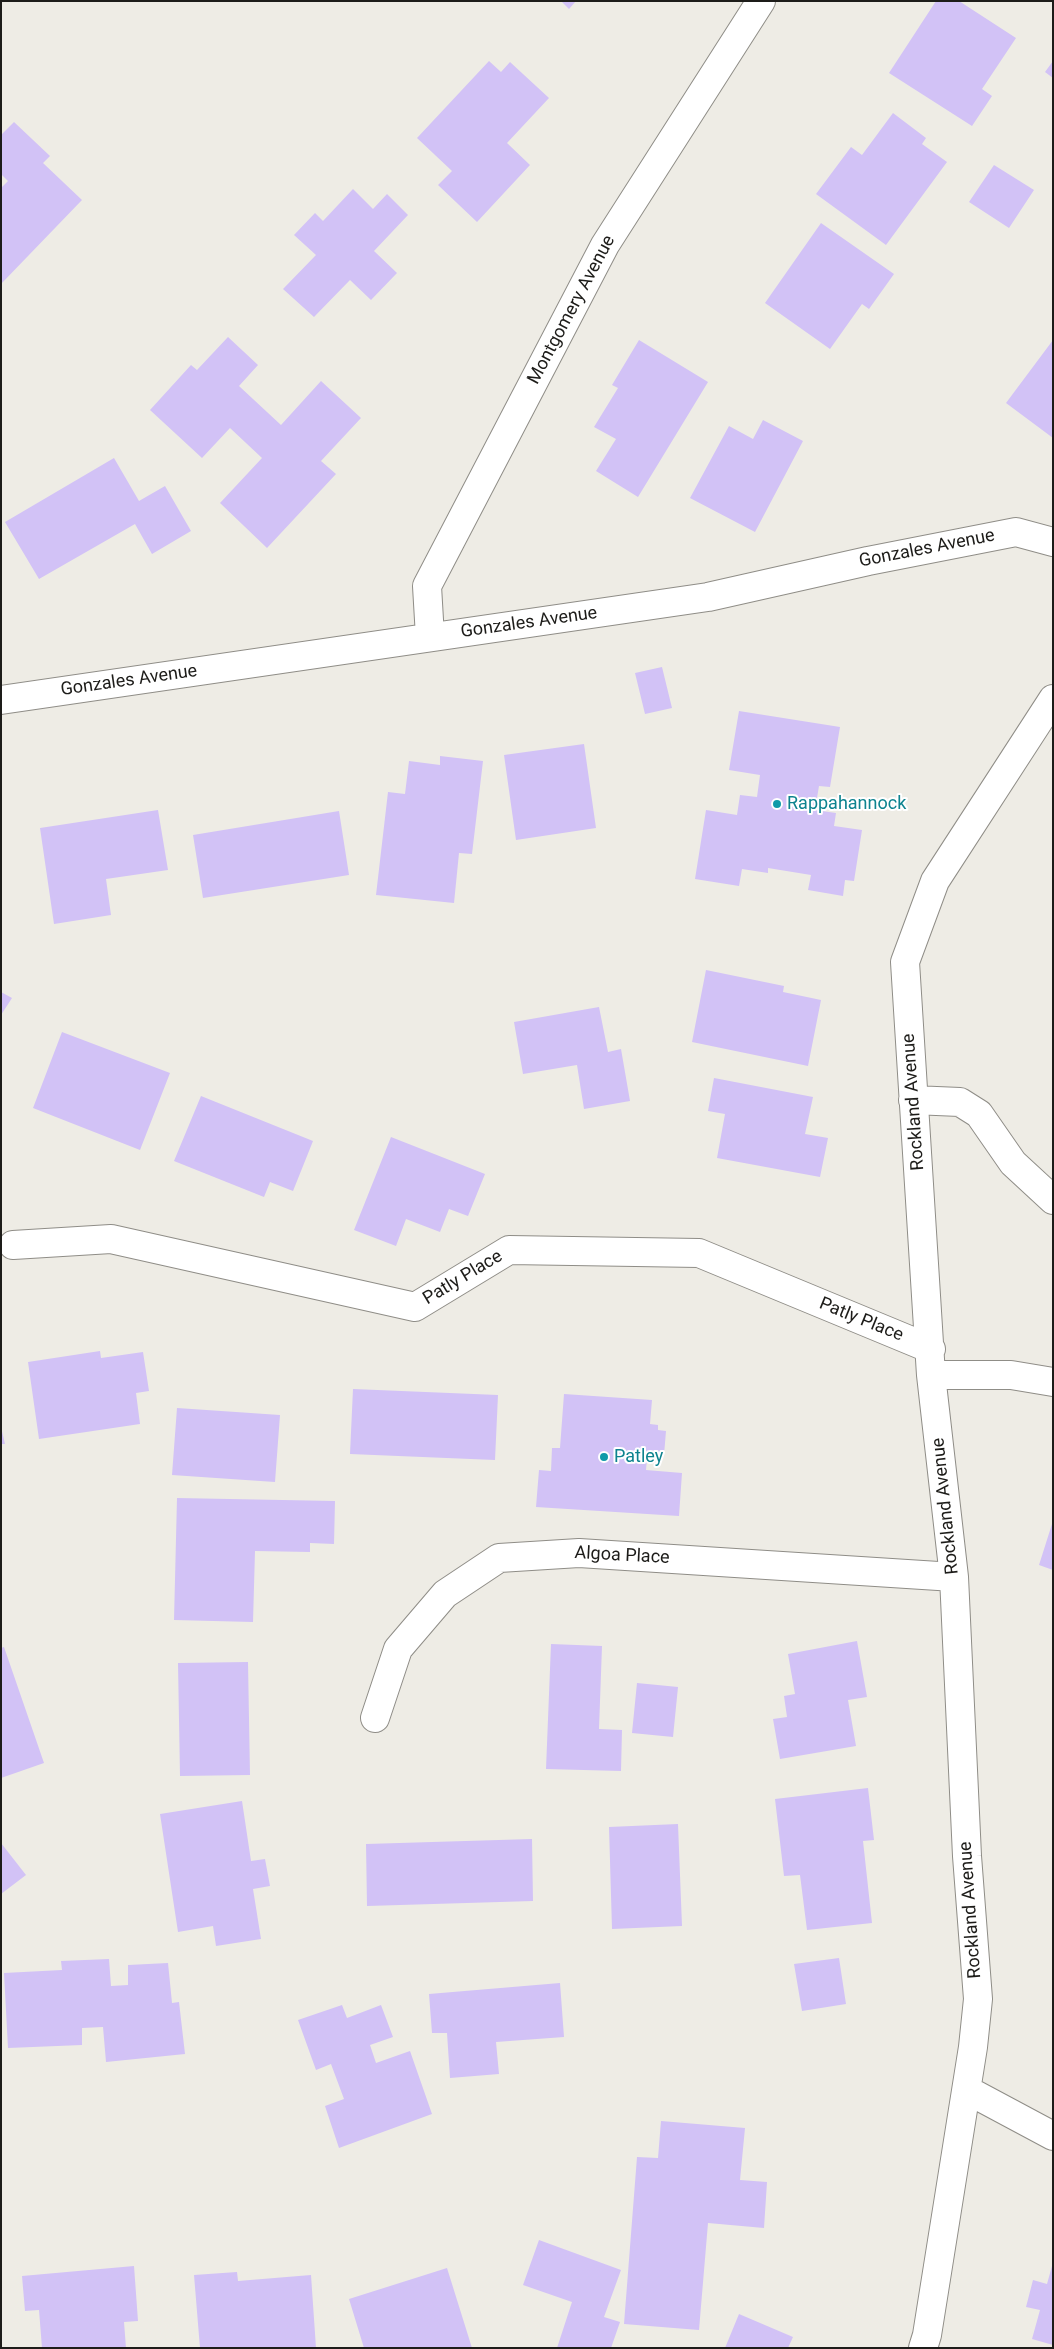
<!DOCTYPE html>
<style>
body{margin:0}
#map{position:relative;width:1054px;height:2349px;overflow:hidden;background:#eeece5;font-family:Roboto,sans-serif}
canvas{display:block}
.frame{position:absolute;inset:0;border:2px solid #1d1c19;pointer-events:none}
</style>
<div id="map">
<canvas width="1054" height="2349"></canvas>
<div class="frame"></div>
</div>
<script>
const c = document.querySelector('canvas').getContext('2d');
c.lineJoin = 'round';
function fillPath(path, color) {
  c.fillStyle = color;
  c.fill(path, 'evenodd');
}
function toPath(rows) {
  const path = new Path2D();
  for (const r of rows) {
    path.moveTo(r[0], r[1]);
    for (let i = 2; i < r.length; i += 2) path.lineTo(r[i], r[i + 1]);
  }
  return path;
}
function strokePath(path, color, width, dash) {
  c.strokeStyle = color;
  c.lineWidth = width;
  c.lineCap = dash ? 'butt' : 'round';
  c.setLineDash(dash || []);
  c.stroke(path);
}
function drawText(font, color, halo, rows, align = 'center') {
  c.font = font + ' Roboto,sans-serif';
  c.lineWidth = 4;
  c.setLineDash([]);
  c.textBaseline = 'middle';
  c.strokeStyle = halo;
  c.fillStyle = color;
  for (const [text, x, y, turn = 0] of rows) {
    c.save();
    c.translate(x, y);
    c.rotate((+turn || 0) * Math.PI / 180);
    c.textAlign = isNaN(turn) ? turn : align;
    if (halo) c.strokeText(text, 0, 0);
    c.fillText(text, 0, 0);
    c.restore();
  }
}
fillPath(toPath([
 [561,1,576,1,569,9],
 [936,1,959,1,1016,38,982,89,992,96,972,126,889,73],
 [489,61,501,72,510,62,549,98,507,143,530,165,477,222,438,185,452,171,417,138],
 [1053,61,1053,78,1045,72],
 [893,113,926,138,922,144,947,162,886,245,816,194,851,147,862,155],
 [14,122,50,156,43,163,82,200,1,284,1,188,8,181,1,174,1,135],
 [994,165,1034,190,1009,228,969,202],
 [353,189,373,209,387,194,408,215,374,251,397,273,371,300,350,280,314,317,283,289,316,255,294,235,315,213,323,221],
 [821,223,894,274,869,309,862,304,830,349,765,303],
 [228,337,258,365,239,386,281,425,321,381,361,418,321,461,336,474,267,548,220,503,262,458,230,428,202,458,150,410,191,365,197,370],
 [639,340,708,382,638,497,596,471,616,439,594,427,618,388,612,385],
 [1053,340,1053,438,1006,403],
 [763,420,803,441,755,532,690,498,729,426,753,439],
 [114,458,139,501,165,486,191,531,152,554,135,524,39,579,5,522],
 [662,667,672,708,645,714,635,673],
 [739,711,840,727,830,787,819,786,815,810,836,813,834,826,862,830,854,881,845,880,843,896,808,890,811,875,768,868,768,873,742,869,739,886,695,879,706,810,737,815,740,795,757,797,760,775,729,770],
 [584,744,596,828,516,840,504,755],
 [440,756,483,761,472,854,459,853,454,903,376,895,388,792,405,794,409,761,440,765],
 [158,810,168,870,106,879,111,915,54,924,40,828],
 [339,811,349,875,203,898,193,835],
 [706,970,784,986,783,992,821,1000,808,1066,692,1042],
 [1,992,12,998,1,1015],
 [599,1007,608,1052,621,1049,630,1101,584,1109,577,1065,523,1074,514,1022],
 [62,1032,170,1073,140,1150,33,1108],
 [714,1078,813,1097,805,1134,828,1138,820,1177,717,1158,725,1114,708,1111],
 [201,1096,313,1141,293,1191,270,1182,264,1197,174,1161],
 [391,1137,485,1174,468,1216,449,1209,440,1232,406,1219,396,1246,354,1230],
 [100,1351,101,1358,143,1352,149,1391,136,1393,140,1424,39,1439,28,1362],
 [353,1389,498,1395,495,1460,350,1454],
 [564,1394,652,1400,650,1424,658,1425,658,1430,666,1431,664,1455,656,1454,656,1459,647,1459,646,1470,682,1473,679,1516,536,1507,539,1470,551,1471,552,1448,560,1448],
 [177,1408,280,1415,275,1482,172,1475],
 [1,1427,5,1444,1,1444],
 [177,1498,335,1501,334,1544,310,1543,310,1552,255,1551,253,1622,174,1620],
 [1052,1524,1053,1524,1053,1570,1039,1565],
 [857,1641,867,1697,848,1700,856,1746,780,1759,773,1719,787,1717,784,1696,795,1694,788,1654],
 [551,1644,602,1646,599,1729,622,1730,621,1771,546,1769],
 [4,1647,44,1763,1,1778,1,1648],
 [248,1662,250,1775,180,1776,178,1663],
 [637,1683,678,1687,673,1737,632,1733],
 [868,1788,874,1840,863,1841,872,1923,807,1930,800,1875,784,1876,775,1799],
 [242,1801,251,1861,265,1859,270,1886,253,1889,261,1939,216,1946,213,1926,178,1932,160,1814],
 [678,1824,682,1926,612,1929,609,1827],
 [532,1839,533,1901,367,1906,366,1844],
 [1,1843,26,1875,1,1894],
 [839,1958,846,2004,802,2011,794,1964],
 [109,1959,111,1986,128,1985,128,1965,168,1963,172,2003,179,2002,185,2054,106,2062,103,2027,82,2028,82,2045,8,2048,4,1973,62,1970,61,1961],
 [560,1983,564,2037,496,2042,499,2074,450,2078,447,2033,432,2033,429,1994],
 [342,2005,347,2018,381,2005,393,2037,370,2045,376,2063,410,2051,432,2114,339,2148,325,2106,344,2099,331,2064,316,2070,298,2020],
 [661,2121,745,2128,740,2180,767,2182,764,2228,708,2223,699,2330,624,2324,637,2157,658,2158],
 [539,2240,621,2270,604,2317,620,2322,611,2348,557,2348,572,2302,523,2285],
 [134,2266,138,2321,124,2322,126,2348,42,2348,39,2310,25,2311,22,2276],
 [1052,2266,1053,2266,1053,2345,1032,2339,1040,2310,1026,2307,1033,2280,1047,2284],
 [447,2268,472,2348,364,2348,349,2299],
 [237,2272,238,2281,311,2275,316,2348,200,2348,194,2275],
 [739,2314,793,2337,788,2348,725,2348]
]), '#d2c2f6');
const minor = toPath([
 [430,637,427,586,605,245,761,1],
 [1,700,708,597,868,561,1016,532,1053,542],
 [913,1100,960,1102,979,1114,1013,1163,1053,1200],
 [13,1245,111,1239,415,1307,509,1250,699,1253,931,1349],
 [931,1375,1011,1375,1053,1382],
 [375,1718,398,1649,445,1594,499,1558,579,1553,954,1577],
 [967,2090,1053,2136],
 [923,2348,927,2335,973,2047,978,1999,967,1856,954,1577,931,1375,905,962,935,881,1053,699]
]);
strokePath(minor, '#8f8d87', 30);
strokePath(minor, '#fff', 28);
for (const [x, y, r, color] of [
 [777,804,5,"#0f9aa8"],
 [604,1457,5,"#0f9aa8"]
]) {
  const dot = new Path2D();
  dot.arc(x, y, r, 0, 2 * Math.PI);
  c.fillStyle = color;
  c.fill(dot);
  strokePath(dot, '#fff', 2);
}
drawText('18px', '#1d1c19', '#fff', [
 ["Montgomery Avenue",572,310,-62],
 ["Gonzales Avenue",927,549,-11],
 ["Gonzales Avenue",529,623,-8],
 ["Gonzales Avenue",129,681,-8],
 ["Rockland Avenue",914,1102,-94],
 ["Patly Place",463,1278,-31],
 ["Patly Place",861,1320,22],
 ["Rockland Avenue",946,1506,-96],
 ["Algoa Place",622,1556,3],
 ["Rockland Avenue",971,1910,-94]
]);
drawText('18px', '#0d838f', '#fff', [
 ["Rappahannock",787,804],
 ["Patley",614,1457]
], 'left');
</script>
